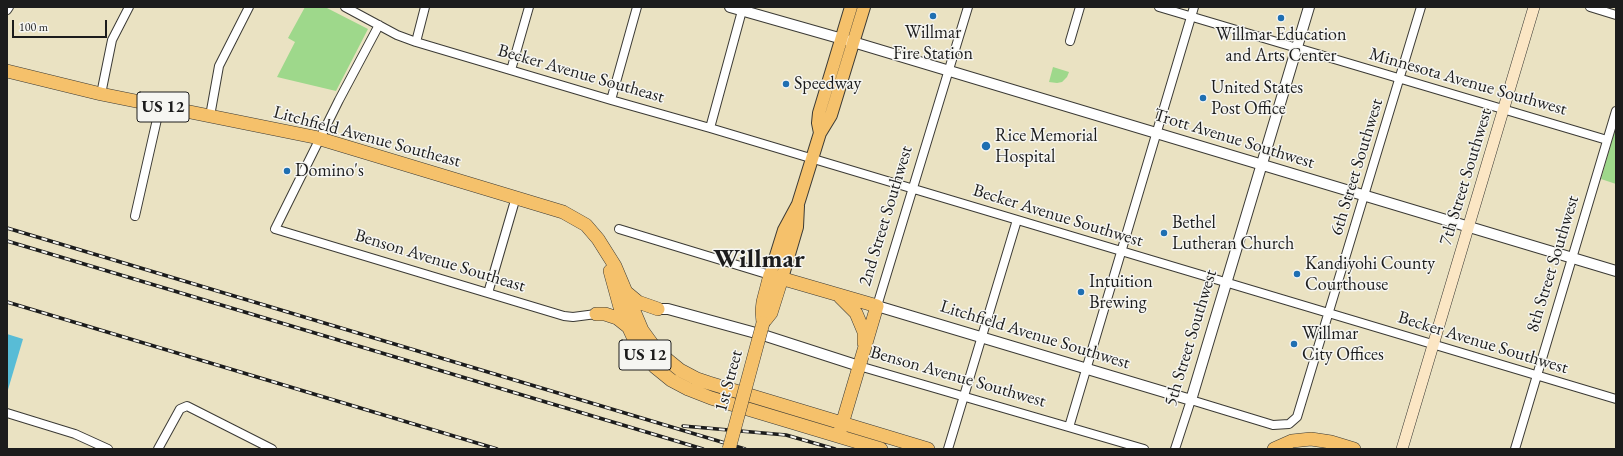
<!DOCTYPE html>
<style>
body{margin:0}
#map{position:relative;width:1623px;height:456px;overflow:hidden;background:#eae2c2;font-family:"EB Garamond",serif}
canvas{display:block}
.frame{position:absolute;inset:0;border:8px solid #1c1c1c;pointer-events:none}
.scale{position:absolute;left:12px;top:20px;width:95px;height:18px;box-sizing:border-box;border:2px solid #1c1c1c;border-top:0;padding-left:5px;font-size:12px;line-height:14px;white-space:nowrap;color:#1c1c1c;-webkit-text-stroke:3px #f6f6f2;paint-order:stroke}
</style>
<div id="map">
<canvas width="1623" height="456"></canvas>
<div class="frame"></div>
<div class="scale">100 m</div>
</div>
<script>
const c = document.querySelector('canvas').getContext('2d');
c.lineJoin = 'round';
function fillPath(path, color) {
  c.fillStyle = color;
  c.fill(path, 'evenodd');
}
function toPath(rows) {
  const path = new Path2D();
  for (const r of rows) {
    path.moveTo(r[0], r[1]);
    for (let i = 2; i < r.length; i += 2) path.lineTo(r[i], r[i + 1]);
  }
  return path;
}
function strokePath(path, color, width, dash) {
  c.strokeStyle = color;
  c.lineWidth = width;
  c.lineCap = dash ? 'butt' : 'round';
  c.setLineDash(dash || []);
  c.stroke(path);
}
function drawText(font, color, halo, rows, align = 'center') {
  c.font = font + ' "EB Garamond",serif';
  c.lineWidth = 3;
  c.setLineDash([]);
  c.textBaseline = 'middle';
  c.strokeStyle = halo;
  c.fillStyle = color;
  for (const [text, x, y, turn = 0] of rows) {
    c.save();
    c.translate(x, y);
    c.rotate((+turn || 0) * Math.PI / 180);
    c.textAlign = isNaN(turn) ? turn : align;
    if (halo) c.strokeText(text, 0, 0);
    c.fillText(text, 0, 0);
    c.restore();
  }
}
fillPath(toPath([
 [305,7,325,7,368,29,336,91,277,77,295,42,288,38],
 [1053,67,1069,72,1067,77,1062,82,1057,83,1049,82],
 [1616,127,1616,184,1601,179]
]), '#9ed88b');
fillPath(toPath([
 [7,334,23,339,7,393]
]), '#58bcd6');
const minor = toPath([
 [345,7,397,35,416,42,611,100,710,128,1616,399],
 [1159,7,1607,140],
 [1590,7,1616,15],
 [7,10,9,7],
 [379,25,339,100,275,229,564,316,573,317,596,314],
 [1070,41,1080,7],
 [416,42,425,7],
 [511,70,529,7],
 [101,94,112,40,129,7],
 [611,100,637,7],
 [210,116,219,66,249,7],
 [710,128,743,7],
 [135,216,160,106],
 [619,229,770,275],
 [488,293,516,197],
 [877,306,968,7],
 [859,366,1144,449],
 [7,413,75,434,108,449],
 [1069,427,1194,7],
 [158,449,180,409,187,406,272,449],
 [948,449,1017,220],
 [1175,449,1191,400,1273,425,1289,424,1297,417,1421,7],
 [1515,449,1616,111]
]);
const tertiary = toPath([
 [730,7,853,42,1616,271],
 [877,306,1191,400,1309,7],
 [658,309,668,309,763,335,859,366]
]);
const secondary = toPath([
 [1402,449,1534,7]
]);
const primary = toPath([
 [820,133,818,123,819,113,851,7],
 [770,275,784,230,798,204,820,133,831,115,864,7],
 [782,278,797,227,798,206]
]);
const trunk = toPath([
 [7,71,101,94,314,137,563,212,586,225,598,239,615,266,642,330,658,352,680,370,697,379,709,383,928,449],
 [610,271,621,311,634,339,655,367,671,380,688,389,711,398,881,449],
 [626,292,638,302,658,309],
 [840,297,856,313,864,332,864,343],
 [596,314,605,314,617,318,627,326],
 [763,323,762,311,763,302,770,275,877,306,840,431],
 [763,323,771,313,782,278],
 [1274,449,1292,441,1311,439,1331,442,1354,449]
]);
strokePath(minor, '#3b3a35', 10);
strokePath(tertiary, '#3b3a35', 12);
strokePath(secondary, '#3b3a35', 12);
strokePath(primary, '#3b3a35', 14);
strokePath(trunk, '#3b3a35', 14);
strokePath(minor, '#fff', 8);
strokePath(tertiary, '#fff', 10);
strokePath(secondary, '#fbe6c4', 11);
strokePath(primary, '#f5c16b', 12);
strokePath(trunk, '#f5c16b', 13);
const rail = toPath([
 [7,228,745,449],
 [7,241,703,449],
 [7,302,497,449],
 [683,426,786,435,835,449]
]);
strokePath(rail, '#1c1c1c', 3.5);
strokePath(rail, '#f6f6f2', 2, [6]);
const trunkBridge = toPath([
 [729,449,763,323]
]);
strokePath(trunkBridge, '#3b3a35', 14, []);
strokePath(trunkBridge, '#f5c16b', 13);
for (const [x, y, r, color] of [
 [933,16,4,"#1f6fb2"],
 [1281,18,4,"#1f6fb2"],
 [786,84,4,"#1f6fb2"],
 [1203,98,4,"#1f6fb2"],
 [986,146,5,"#1f6fb2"],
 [287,171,4,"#1f6fb2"],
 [1164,233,4,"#1f6fb2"],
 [1297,274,4,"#1f6fb2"],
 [1081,292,4,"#1f6fb2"],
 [1294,344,4,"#1f6fb2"]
]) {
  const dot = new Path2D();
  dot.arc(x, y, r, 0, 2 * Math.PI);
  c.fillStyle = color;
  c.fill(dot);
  strokePath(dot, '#f6f6f2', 1.5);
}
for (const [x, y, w] of [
 [163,107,52],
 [645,355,52]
]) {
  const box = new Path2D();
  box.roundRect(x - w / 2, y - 15, w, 30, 3);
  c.fillStyle = '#f6f6f2';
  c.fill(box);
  strokePath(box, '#1c1c1c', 1);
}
drawText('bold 17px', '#1c1c1c', null, [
 ["US 12",163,107],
 ["US 12",645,355]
]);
drawText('18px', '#1c1c1c', '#f6f6f2', [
 ["Willmar",933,33,"center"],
 ["Fire Station",933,54,"center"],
 ["Willmar Education",1281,35,"center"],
 ["and Arts Center",1281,56,"center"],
 ["Speedway",794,84],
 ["United States",1211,88],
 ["Post Office",1211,109],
 ["Rice Memorial",995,136],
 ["Hospital",995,157],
 ["Domino's",295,171],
 ["Bethel",1172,223],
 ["Lutheran Church",1172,244],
 ["Kandiyohi County",1305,264],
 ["Courthouse",1305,285],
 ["Intuition",1089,282],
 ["Brewing",1089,303],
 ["Willmar",1302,334],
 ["City Offices",1302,355]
], 'left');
drawText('18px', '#1c1c1c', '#f6f6f2', [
 ["Becker Avenue Southeast",581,74,16],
 ["Minnesota Avenue Southwest",1468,82,16],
 ["Litchfield Avenue Southeast",367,137,15],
 ["Trott Avenue Southwest",1234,139,17],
 ["6th Street Southwest",1357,167,-73],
 ["7th Street Southwest",1466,177,-73],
 ["2nd Street Southwest",886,216,-73],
 ["Becker Avenue Southwest",1058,216,17],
 ["Benson Avenue Southeast",440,261,17],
 ["8th Street Southwest",1553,264,-73],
 ["Litchfield Avenue Southwest",1035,335,17],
 ["5th Street Southwest",1191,338,-73],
 ["Becker Avenue Southwest",1483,343,17],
 ["Benson Avenue Southwest",958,377,16],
 ["1st Street",729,381,-75]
]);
drawText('bold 26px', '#1c1c1c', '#f6f6f2', [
 ["Willmar",759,260]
]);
</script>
